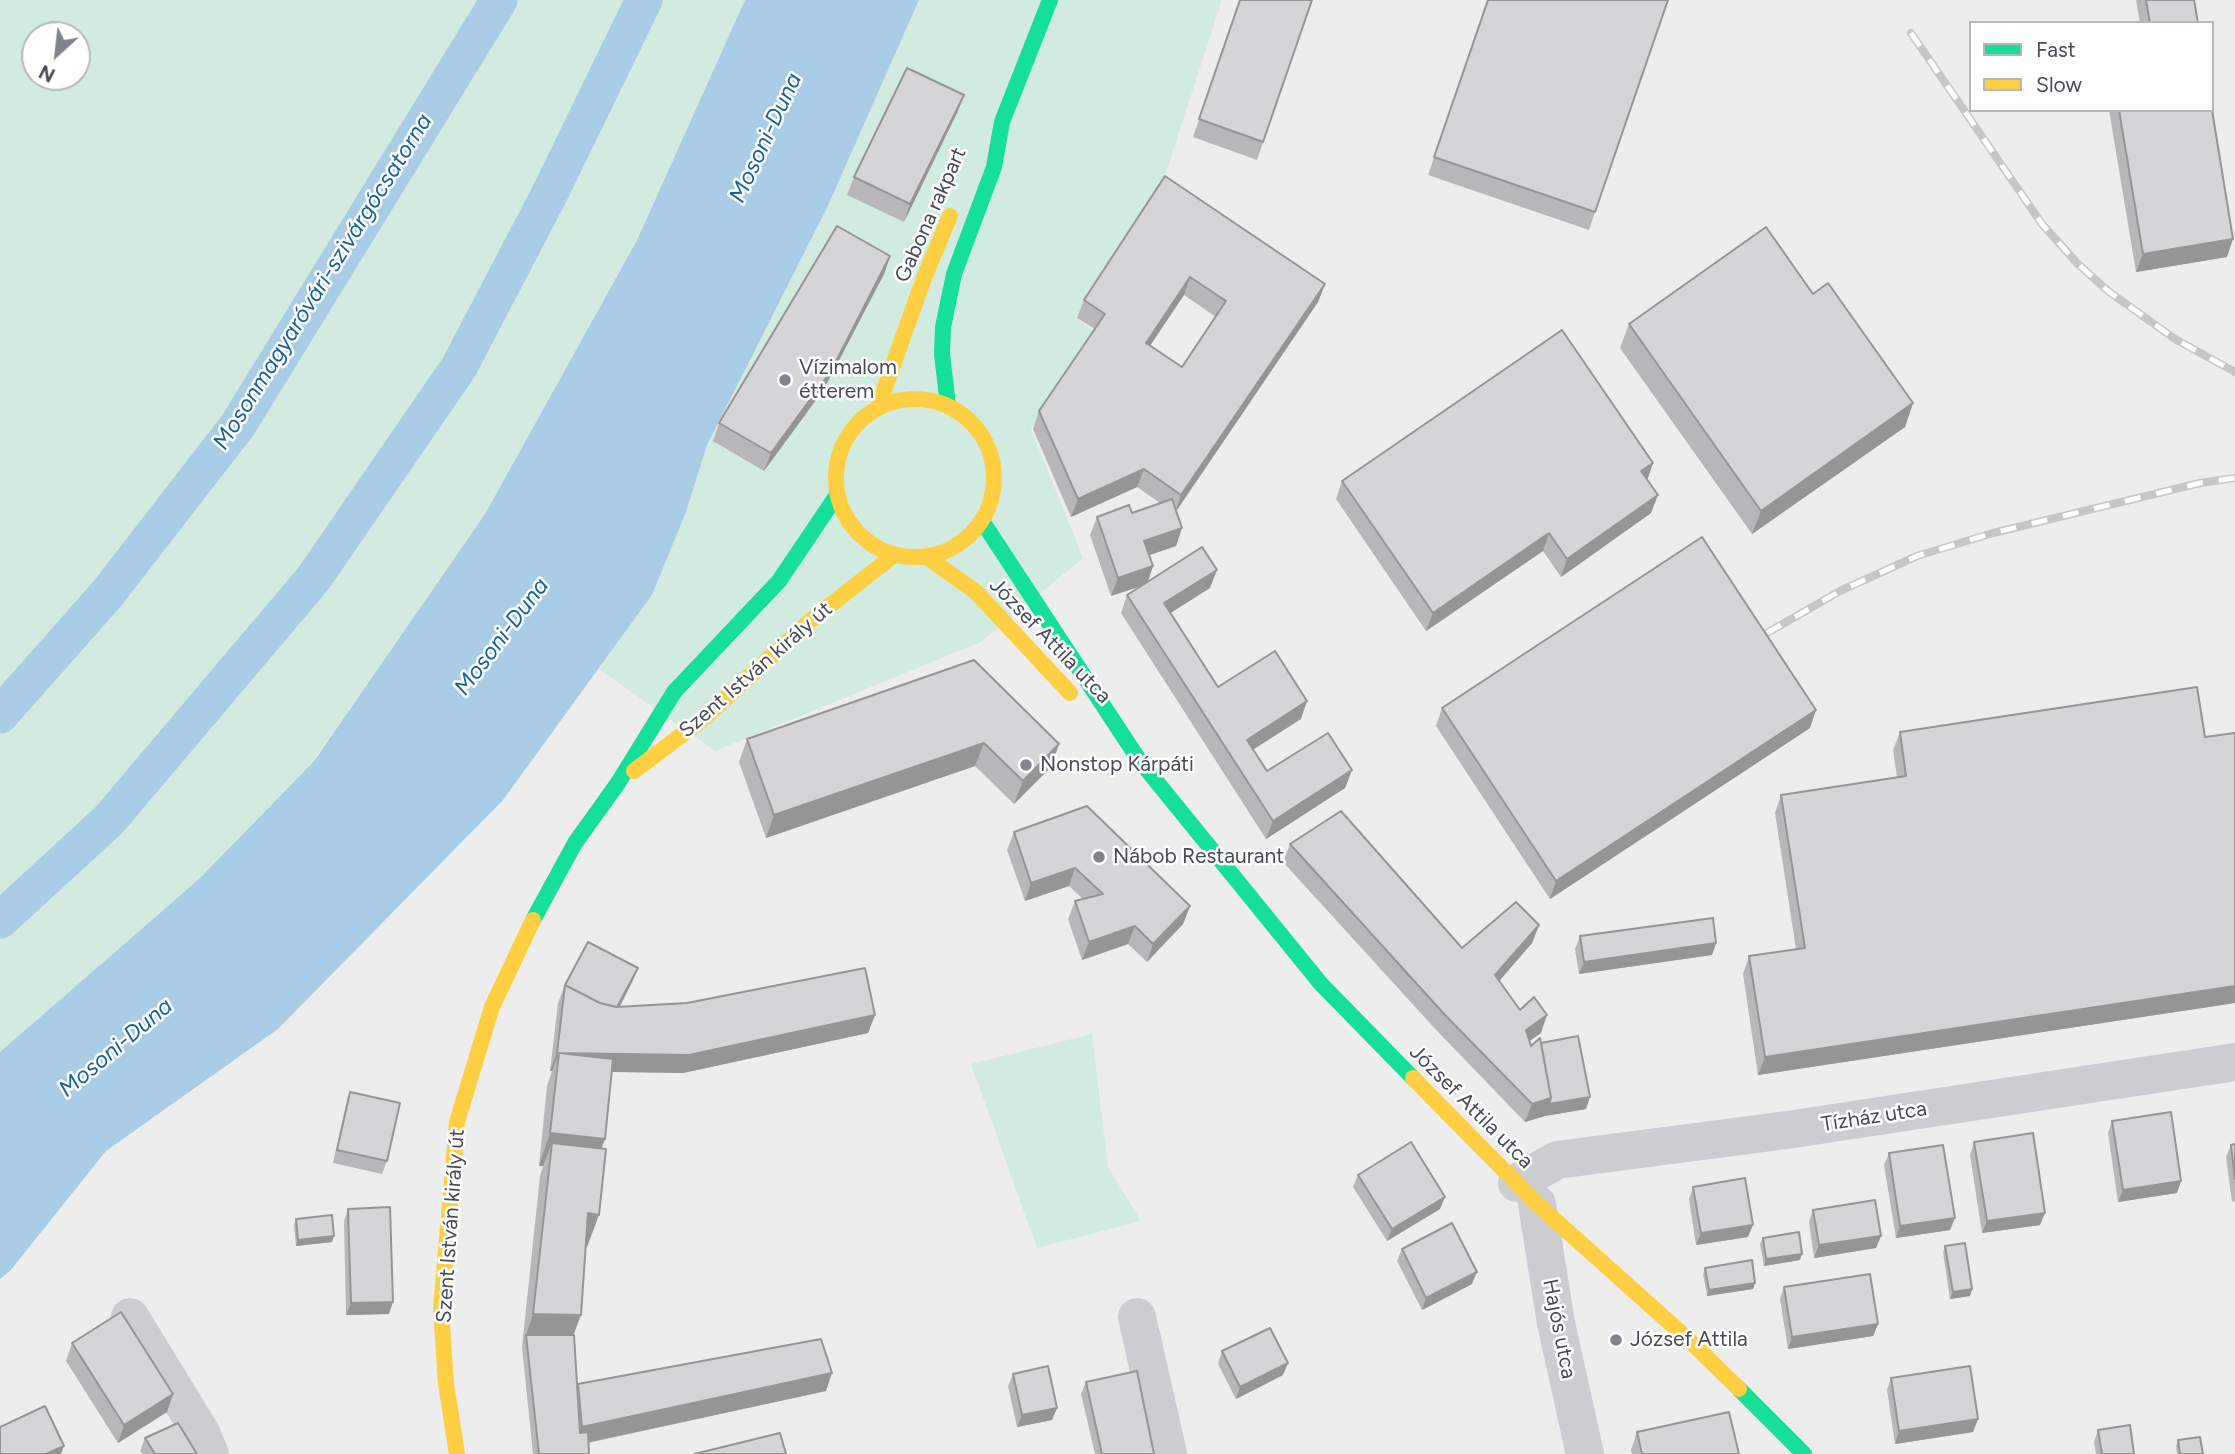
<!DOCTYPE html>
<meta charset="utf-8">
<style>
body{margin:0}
#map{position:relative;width:2235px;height:1454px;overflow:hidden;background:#ededed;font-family:Figtree,sans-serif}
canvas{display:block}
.legend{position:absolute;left:1969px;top:21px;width:245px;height:91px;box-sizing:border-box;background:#fff;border:2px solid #b5b7bc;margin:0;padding:9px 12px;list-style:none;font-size:21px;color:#464b57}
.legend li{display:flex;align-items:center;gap:14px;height:35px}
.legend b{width:35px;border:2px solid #b5b7bc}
.north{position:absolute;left:21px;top:21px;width:70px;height:70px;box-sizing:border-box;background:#fff;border:2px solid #b5b7bc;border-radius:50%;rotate:207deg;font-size:19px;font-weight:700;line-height:28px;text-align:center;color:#464b57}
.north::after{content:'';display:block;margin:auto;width:24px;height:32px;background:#80848c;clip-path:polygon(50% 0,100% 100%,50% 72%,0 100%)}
</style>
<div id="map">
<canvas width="2235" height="1454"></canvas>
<ul class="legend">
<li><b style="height:9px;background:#16e098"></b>Fast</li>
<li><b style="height:9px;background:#ffcf43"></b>Slow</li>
</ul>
<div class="north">N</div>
</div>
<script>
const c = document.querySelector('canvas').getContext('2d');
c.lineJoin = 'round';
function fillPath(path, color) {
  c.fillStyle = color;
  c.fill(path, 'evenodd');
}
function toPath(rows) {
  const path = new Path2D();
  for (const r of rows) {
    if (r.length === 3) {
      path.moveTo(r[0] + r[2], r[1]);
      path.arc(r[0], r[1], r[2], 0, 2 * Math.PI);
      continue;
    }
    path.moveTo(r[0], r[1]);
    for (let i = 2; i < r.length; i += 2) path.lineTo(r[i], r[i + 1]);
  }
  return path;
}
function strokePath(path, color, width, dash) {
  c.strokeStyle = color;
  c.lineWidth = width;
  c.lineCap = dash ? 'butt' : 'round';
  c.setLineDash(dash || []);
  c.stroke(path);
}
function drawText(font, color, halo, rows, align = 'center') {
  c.font = font + ' Figtree,sans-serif';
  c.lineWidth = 5;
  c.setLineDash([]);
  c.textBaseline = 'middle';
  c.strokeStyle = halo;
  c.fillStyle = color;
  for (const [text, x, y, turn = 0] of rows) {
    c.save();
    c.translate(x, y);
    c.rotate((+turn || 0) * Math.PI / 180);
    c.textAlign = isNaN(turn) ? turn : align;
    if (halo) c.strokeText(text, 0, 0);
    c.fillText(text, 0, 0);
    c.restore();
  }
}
fillPath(toPath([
 [0,0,745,0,637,239,485,514,313,761,199,879,0,1052],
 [35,35,77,35,77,77,35,77],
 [919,0,1222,0,1159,194,1076,318,1096,333,1031,429,1083,558,981,642,715,751,599,669,652,595,686,512,707,445,827,208],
 [1092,1034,1108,1167,1141,1221,1037,1248,971,1064]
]), '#d2ebe1');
fillPath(toPath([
 [745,0,919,0,827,208,707,445,686,512,652,595,503,800,278,1029,106,1151,10,1271,0,1279,0,1052,199,879,314,761,485,514,637,240]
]), '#a9cde6');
strokePath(toPath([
 [0,715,107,594,238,425,499,0],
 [0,920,109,820,313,579,459,367,550,193,644,0]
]), '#a9cde6', 37);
strokePath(toPath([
 [1517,1183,1557,1160,1787,1130,2235,1062],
 [1537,1204,1556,1323,1585,1454],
 [130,1317,201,1433,210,1454],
 [1137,1317,1168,1454]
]), '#cbcdd0', 38);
strokePath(toPath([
 [948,406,942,354,943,327,954,274,994,167,1002,122,1050,0],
 [982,521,1139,760,1321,984,1413,1078],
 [533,920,575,843,618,783,674,692,779,581,837,495],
 [1739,1389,1804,1454]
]), '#16e098', 16);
strokePath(toPath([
 [915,478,79],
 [878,407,924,278,950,216],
 [927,557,976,592,1070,693],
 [634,771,704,718,810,621,894,555],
 [1413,1078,1537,1204,1690,1341,1739,1389],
 [457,1454,446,1384,441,1309,457,1122,492,1007,533,920]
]), '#ffcf43', 16);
const rail = toPath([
 [1911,33,2042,224,2077,263,2108,291,2175,339,2235,372],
 [1767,633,1840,591,1917,556,1993,533,2200,483,2235,478]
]);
strokePath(rail, '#c4c6c8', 8);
strokePath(rail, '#fff', 5, [16]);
fillPath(toPath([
 [1240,0,1312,0,1257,160,1193,137],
 [1488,0,1668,0,1589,230,1428,175],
 [2136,0,2194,0,2198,23,2140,23],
 [964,95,957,113,904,222,847,195,854,177],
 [2109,110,2212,110,2227,257,2136,272],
 [1165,176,1325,284,1318,302,1176,511,1182,528,1176,546,1149,555,1153,566,1148,582,1210,588,1170,613,1218,687,1301,719,1253,749,1267,771,1352,770,1345,788,1266,839,1121,613,1127,595,1141,586,1111,596,1090,535,1097,517,1132,513,1160,503,1137,487,1071,517,1033,429,1039,411,1095,329,1077,318,1084,300],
 [1184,295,1216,317,1182,367,1150,345],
 [890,256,884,274,824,389,764,471,713,441,719,423],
 [1813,294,1913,403,1905,427,1752,534,1620,348,1629,324],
 [1647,480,1651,513,1561,577,1543,551,1426,631,1336,499,1342,481],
 [1442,708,1810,728,1550,899,1436,726],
 [1900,732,2205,737,2235,733,2235,1003,1758,1075,1743,974,1749,956,1796,949,1775,813,1781,795,1897,777,1893,750],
 [747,739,1059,744,1051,767,1014,804,975,766,766,838,739,762],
 [1014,832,1190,906,1183,924,1147,962,1128,944,1082,960,1068,919,1075,901,1083,899,1069,886,1025,901,1007,850],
 [1290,844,1462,948,1539,925,1532,943,1499,981,1520,1010,1541,1033,1529,1041,1531,1046,1541,1043,1586,1109,1545,1116,1525,1122,1439,1033,1283,862],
 [1580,936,1716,943,1712,955,1579,974,1575,949],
 [633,980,620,1007,875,1015,868,1033,683,1073,612,1072,605,1139,601,1148,587,1247,586,1247,574,1335,577,1387,578,1384,826,1391,588,1443,589,1454,533,1454,522,1347,540,1176,543,1166,539,1166,547,1086,552,1071,550,1071,558,1003,565,985],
 [350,1092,387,1161,382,1174,333,1163,346,1105],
 [2112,1121,2177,1193,2118,1202,2108,1133],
 [1974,1142,2040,1225,1982,1233,1970,1155],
 [2235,1144,2235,1201,2232,1202,2226,1157,2231,1145],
 [1889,1153,1950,1230,1896,1238,1884,1165],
 [1358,1175,1440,1209,1387,1241,1353,1187],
 [1693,1187,1748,1237,1696,1245,1689,1199],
 [348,1209,389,1314,346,1315,344,1221],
 [1813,1210,1876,1248,1814,1258,1809,1222],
 [296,1219,332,1242,296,1246,294,1225],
 [1763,1238,1800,1260,1764,1266,1760,1244],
 [1945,1246,1972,1289,1970,1296,1950,1299,1943,1252],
 [1402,1249,1472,1284,1422,1310,1397,1261],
 [1705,1268,1755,1283,1753,1289,1707,1296,1703,1274],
 [1784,1287,1878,1324,1873,1336,1788,1349,1780,1299],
 [72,1343,173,1394,167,1412,118,1443,66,1361],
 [1222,1351,1283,1375,1236,1399,1218,1364],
 [1013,1374,1057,1408,1052,1420,1017,1427,1008,1386],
 [1891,1378,1978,1419,1973,1432,1895,1444,1887,1390],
 [1086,1382,1154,1454,1095,1454,1081,1394],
 [2098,1430,2134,1454,2096,1454,2094,1442],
 [1637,1432,1739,1454,1632,1454,1631,1450],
 [145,1438,197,1454,143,1454,140,1451],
 [2178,1440,2203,1454,2177,1454,2176,1446]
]), '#b7b7b9');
fillPath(toPath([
 [964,95,957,113,904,222,910,204],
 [2233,239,2227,257,2136,272,2143,254],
 [890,256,884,274,824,389,764,471,771,453],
 [1190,277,1184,295,1140,361,1146,343],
 [1325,284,1318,302,1175,513,1181,495],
 [1913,403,1905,427,1752,534,1761,511],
 [1653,463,1647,481,1641,471],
 [1144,469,1137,487,1071,517,1078,499],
 [1658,495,1651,513,1561,577,1567,559],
 [1182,528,1176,546,1138,559,1144,541],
 [1549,533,1543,551,1426,631,1433,613],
 [1153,566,1147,584,1111,596,1118,578],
 [1217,570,1210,588,1158,621,1164,603],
 [1307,701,1301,719,1240,758,1247,740],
 [1816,710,1810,728,1550,899,1556,881],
 [984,743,975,766,766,838,774,815],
 [1059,744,1051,767,1014,804,1023,781],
 [1352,770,1345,788,1266,839,1273,821],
 [1075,868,1069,886,1025,901,1031,883],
 [1190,906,1183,924,1147,962,1153,944],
 [1539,925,1532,943,1489,993,1495,975],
 [1135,926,1128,944,1082,960,1089,942],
 [1716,943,1712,955,1579,974,1584,962],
 [638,968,633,980,610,1025,614,1013],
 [2235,986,2235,1003,1758,1075,1765,1057],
 [875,1015,868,1033,683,1073,557,1071,559,1053,552,1071,550,1071,557,1053],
 [1547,1015,1541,1033,1520,1048,1526,1030],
 [1590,1097,1586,1109,1545,1116,1525,1122,1532,1104,1551,1098],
 [550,1133,605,1139,593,1171,552,1143,543,1166,539,1166],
 [2181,1181,2177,1193,2118,1202,2123,1190],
 [1445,1197,1440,1209,1387,1241,1392,1229],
 [588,1213,599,1215,587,1247,576,1246],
 [2045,1213,2040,1225,1982,1233,1987,1221],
 [1955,1218,1950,1230,1896,1238,1900,1226],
 [1753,1225,1748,1237,1696,1245,1701,1233],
 [334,1236,332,1242,296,1246,298,1240],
 [1881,1236,1876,1248,1814,1258,1819,1245],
 [1802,1254,1800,1260,1764,1266,1766,1259],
 [1477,1272,1472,1284,1422,1310,1426,1298],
 [1755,1283,1753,1289,1707,1296,1709,1290],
 [1972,1289,1970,1296,1950,1299,1953,1292],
 [393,1302,389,1314,346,1315,351,1303],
 [533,1314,581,1315,569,1347,526,1335,522,1347],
 [1878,1324,1873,1336,1788,1349,1792,1337],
 [1288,1363,1283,1375,1236,1399,1240,1387],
 [832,1373,826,1391,576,1445,582,1427],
 [173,1394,167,1412,118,1443,124,1425],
 [1057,1408,1052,1420,1017,1427,1022,1415],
 [1978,1419,1973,1432,1895,1444,1899,1431],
 [64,1446,61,1454,46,1454]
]), '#959596');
const building = toPath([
 [1240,0,1312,0,1263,142,1199,119,1240,0],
 [1488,0,1668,0,1595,212,1434,157,1488,0],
 [2146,0,2194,0,2198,23,2150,23,2146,0],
 [907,68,964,95,910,204,854,177,907,68],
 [2119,110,2212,110,2233,239,2143,254,2119,110],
 [1165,176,1325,284,1181,495,1144,469,1078,499,1039,411,1105,314,1084,300,1165,176],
 [1190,277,1226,301,1182,367,1146,343,1190,277],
 [837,226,890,256,831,371,771,453,719,423,837,226],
 [1766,227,1813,294,1828,283,1913,403,1761,511,1629,324,1766,227],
 [1562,330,1653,463,1641,471,1658,495,1567,559,1549,533,1433,613,1342,481,1562,330],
 [1172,499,1182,528,1144,541,1153,566,1118,578,1097,517,1129,505,1132,513,1172,499],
 [1702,537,1816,710,1556,881,1442,708,1702,537],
 [1202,547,1217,570,1164,603,1218,687,1275,651,1307,701,1247,740,1267,771,1328,733,1352,770,1273,821,1127,595,1202,547],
 [974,660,1059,744,1023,781,984,743,774,815,747,739,974,660],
 [2197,687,2205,737,2235,733,2235,986,1765,1057,1749,956,1805,948,1781,795,1906,776,1900,732,2197,687],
 [1087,806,1190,906,1153,944,1135,926,1089,942,1075,901,1103,894,1075,868,1031,883,1014,832,1087,806],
 [1341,811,1462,948,1516,902,1539,925,1495,975,1520,1010,1534,997,1547,1015,1526,1030,1531,1046,1540,1038,1551,1098,1532,1104,1445,1015,1290,844,1341,811],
 [1713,918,1716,943,1584,962,1580,936,1713,918],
 [588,942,638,968,617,1007,600,1003,565,985,588,942],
 [865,968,875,1015,689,1055,557,1053,565,985,600,1003,616,1007,687,1003,865,968],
 [1578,1036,1590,1097,1549,1104,1551,1098,1541,1043,1578,1036],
 [559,1053,613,1059,605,1139,550,1133,559,1053],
 [350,1092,400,1103,387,1161,337,1150,350,1092],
 [2171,1112,2181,1181,2123,1190,2112,1121,2171,1112],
 [2033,1133,2045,1213,1987,1221,1974,1142,2033,1133],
 [1411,1142,1445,1197,1392,1229,1358,1175,1411,1142],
 [552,1143,606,1149,599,1215,588,1213,581,1315,533,1314,552,1143],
 [2235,1144,2235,1179,2231,1145,2235,1144],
 [1943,1145,1955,1218,1900,1226,1889,1153,1943,1145],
 [1745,1178,1753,1225,1701,1233,1693,1187,1745,1178],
 [1875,1200,1881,1236,1819,1245,1813,1210,1875,1200],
 [390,1207,393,1302,351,1303,348,1209,390,1207],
 [332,1215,334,1236,298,1240,296,1219,332,1215],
 [1452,1223,1477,1272,1426,1298,1402,1249,1452,1223],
 [1799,1232,1802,1254,1766,1259,1763,1238,1799,1232],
 [1965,1243,1972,1289,1953,1292,1945,1246,1965,1243],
 [1752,1260,1755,1283,1709,1290,1705,1268,1752,1260],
 [1870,1274,1878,1324,1792,1337,1784,1287,1870,1274],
 [121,1312,173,1394,124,1425,72,1343,121,1312],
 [1270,1328,1288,1363,1240,1387,1222,1351,1270,1328],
 [526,1335,574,1335,580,1433,588,1432,589,1454,539,1454,526,1335],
 [821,1339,832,1373,582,1427,578,1384,821,1339],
 [1048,1366,1057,1408,1022,1415,1013,1374,1048,1366],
 [1970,1366,1978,1419,1899,1431,1891,1378,1970,1366],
 [1137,1371,1154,1454,1102,1454,1086,1382,1137,1371],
 [45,1406,64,1446,46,1454,0,1454,0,1427,45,1406],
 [1729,1412,1739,1454,1642,1454,1637,1432,1729,1412],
 [178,1423,197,1454,155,1454,145,1438,178,1423],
 [2130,1425,2134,1454,2102,1454,2098,1430,2130,1425],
 [780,1433,786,1454,694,1454,780,1433],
 [2200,1437,2203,1454,2180,1454,2178,1440,2200,1437]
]);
fillPath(building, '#d5d5d7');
strokePath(building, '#959596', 2);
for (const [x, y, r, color] of [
 [785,380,7,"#80848c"],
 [1026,765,7,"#80848c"],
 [1099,857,7,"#80848c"],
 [1616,1340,7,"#80848c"]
]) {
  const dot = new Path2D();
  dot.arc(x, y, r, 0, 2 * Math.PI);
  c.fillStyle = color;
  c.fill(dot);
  strokePath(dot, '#fff', 2.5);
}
drawText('21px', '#464b57', '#fff', [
 ["Gabona rakpart",931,215,-66],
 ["József Attila utca",1050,641,46],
 ["Szent István király út",756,670,-41],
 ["József Attila utca",1471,1107,45],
 ["Tízház utca",1874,1117,-9],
 ["Szent István király út",451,1226,-86],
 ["Hajós utca",1559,1329,79]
]);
drawText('21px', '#464b57', '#fff', [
 ["Vízimalom",799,368],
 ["étterem",799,392],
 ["Nonstop Kárpáti",1040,765],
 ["Nábob Restaurant",1113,857],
 ["József Attila",1630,1340]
], 'left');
drawText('italic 23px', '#176299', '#fff', [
 ["Mosoni-Duna",766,138,-65],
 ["Mosonmagyaróvári-szivárgócsatorna",323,282,-58],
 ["Mosoni-Duna",502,637,-53],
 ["Mosoni-Duna",116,1048,-40]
]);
</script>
